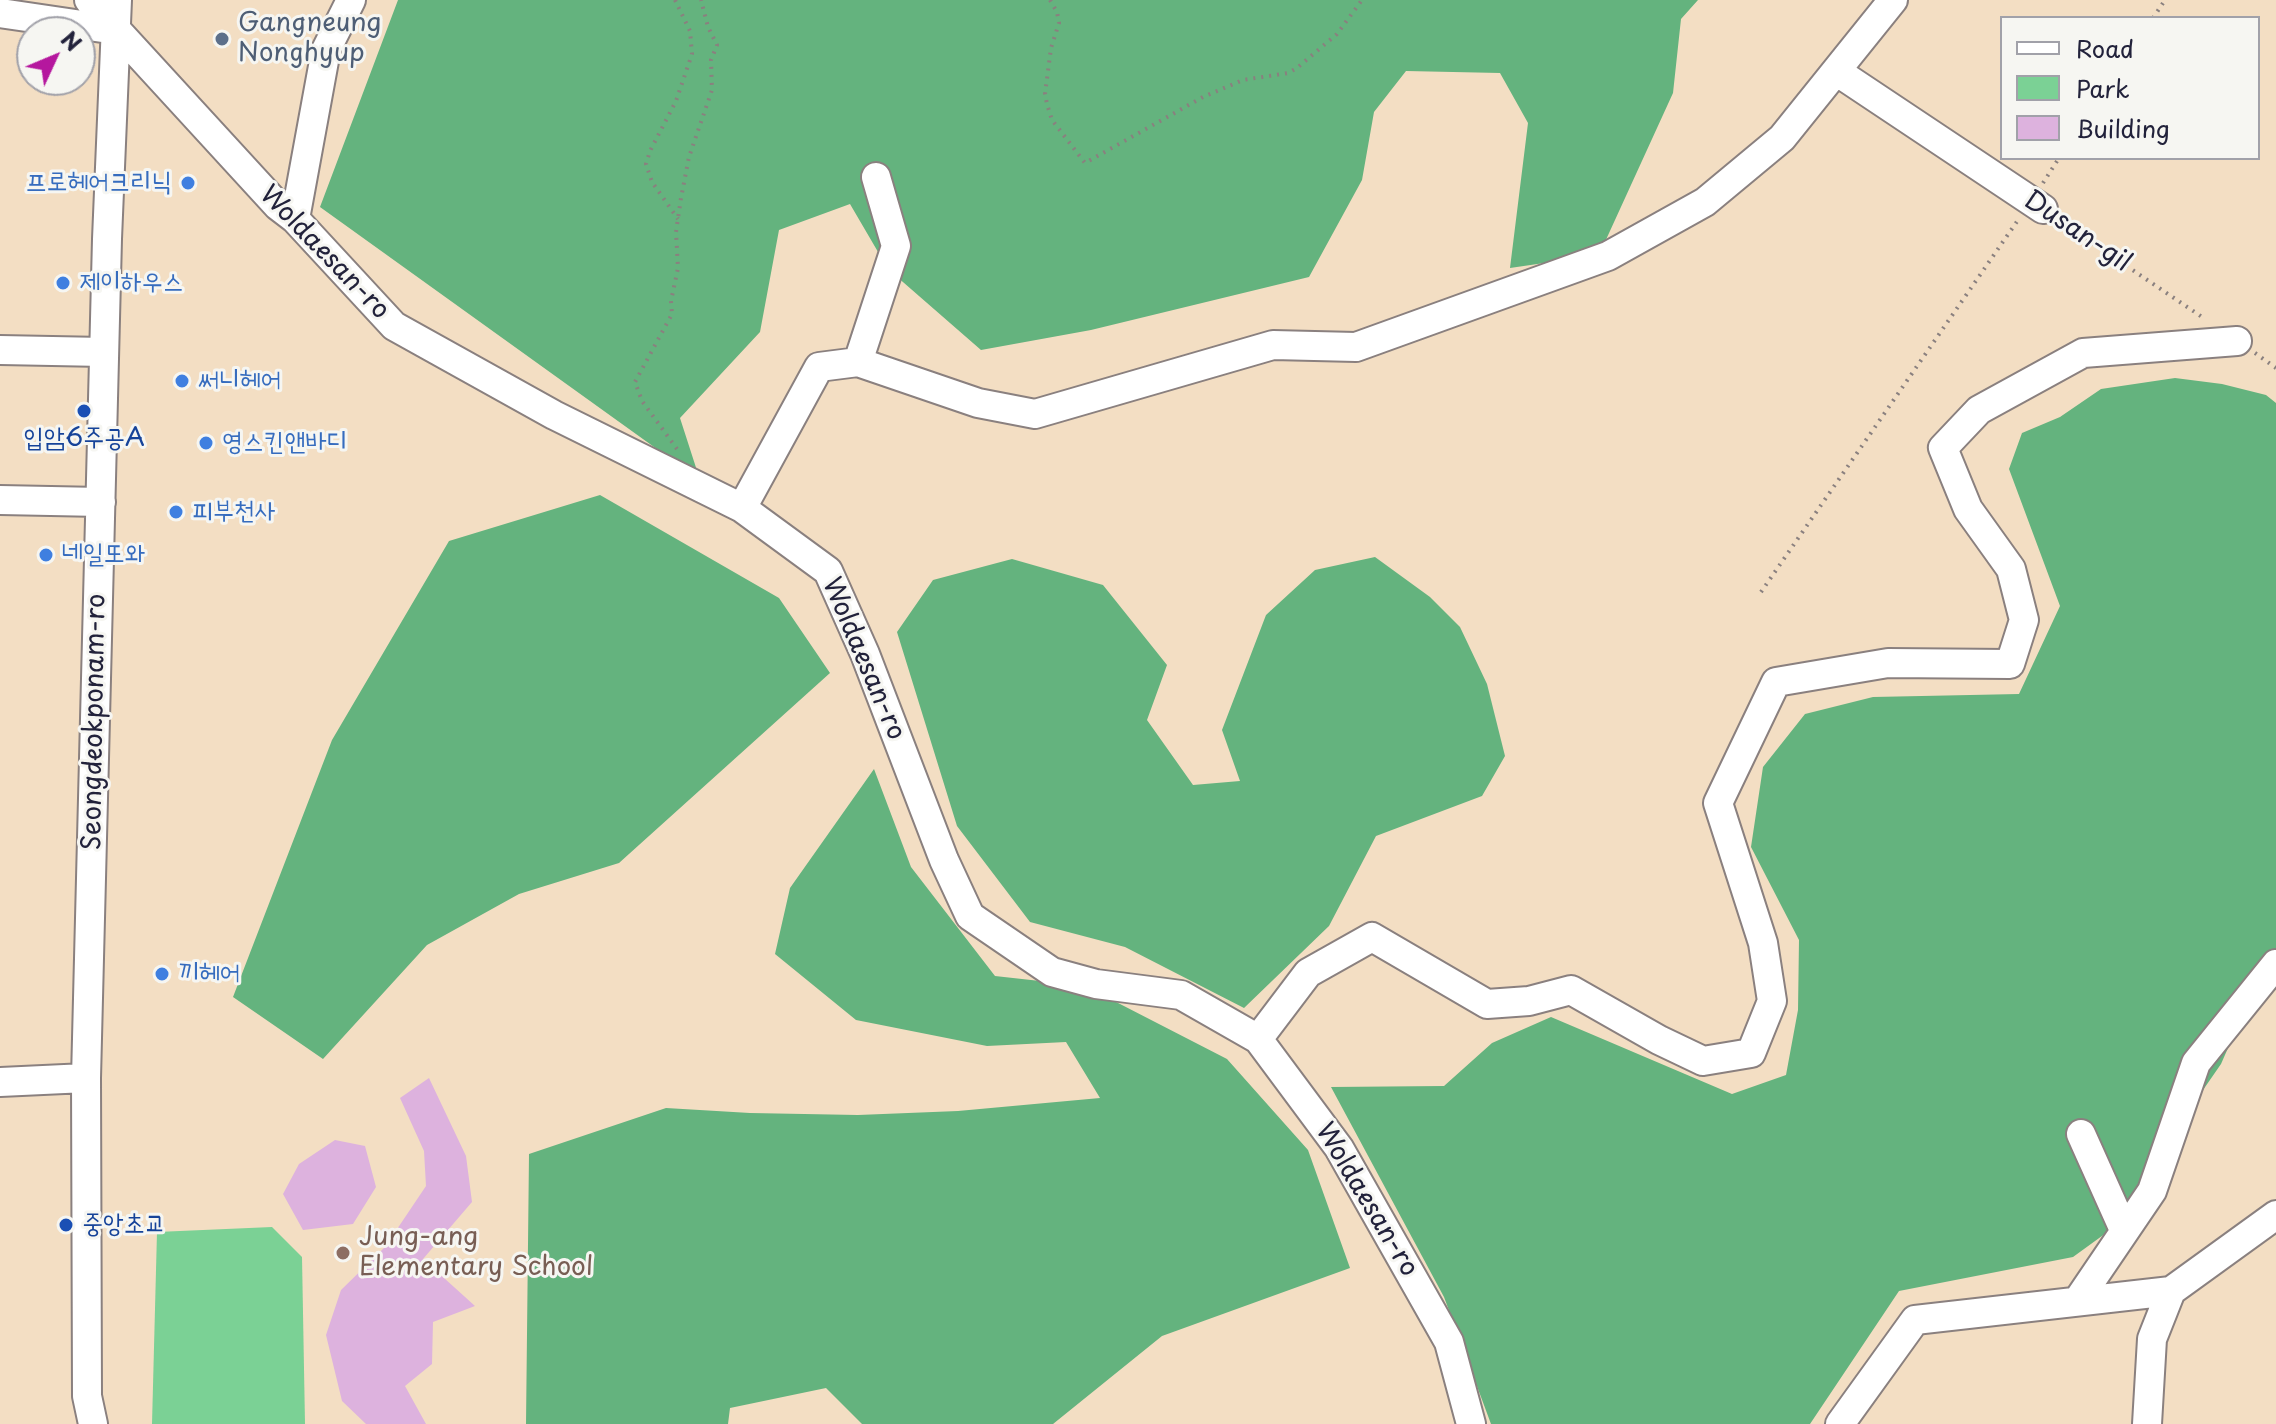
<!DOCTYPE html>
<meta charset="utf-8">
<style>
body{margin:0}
#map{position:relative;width:2276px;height:1424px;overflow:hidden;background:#f3dec3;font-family:"Playpen Sans",sans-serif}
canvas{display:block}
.legend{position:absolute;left:2000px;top:16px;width:260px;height:144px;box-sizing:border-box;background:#f6f6f2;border:2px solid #a1a1a9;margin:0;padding:10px 14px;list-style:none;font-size:24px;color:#22223b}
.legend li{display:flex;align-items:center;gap:16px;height:40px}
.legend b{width:40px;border:2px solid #a1a1a9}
.north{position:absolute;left:16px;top:16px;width:80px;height:80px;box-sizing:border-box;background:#f6f6f2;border:2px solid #a1a1a9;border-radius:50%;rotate:46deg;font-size:22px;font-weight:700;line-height:32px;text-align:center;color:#22223b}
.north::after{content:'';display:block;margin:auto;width:28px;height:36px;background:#b5179e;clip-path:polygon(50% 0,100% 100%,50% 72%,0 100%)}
</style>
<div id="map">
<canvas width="2276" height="1424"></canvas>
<ul class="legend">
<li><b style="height:10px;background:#fff"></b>Road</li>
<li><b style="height:22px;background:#7bd195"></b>Park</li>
<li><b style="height:22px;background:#ddb2de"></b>Building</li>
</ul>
<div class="north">N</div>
</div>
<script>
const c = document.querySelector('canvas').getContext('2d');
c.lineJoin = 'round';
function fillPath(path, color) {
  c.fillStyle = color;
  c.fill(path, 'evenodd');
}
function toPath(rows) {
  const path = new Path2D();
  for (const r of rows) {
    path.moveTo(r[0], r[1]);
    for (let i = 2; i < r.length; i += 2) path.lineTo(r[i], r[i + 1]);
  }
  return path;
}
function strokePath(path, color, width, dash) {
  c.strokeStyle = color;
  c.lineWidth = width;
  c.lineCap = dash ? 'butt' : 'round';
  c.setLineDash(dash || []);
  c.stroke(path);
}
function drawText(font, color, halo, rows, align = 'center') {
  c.font = font + ' "Playpen Sans","Poor Story",sans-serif';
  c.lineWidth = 6;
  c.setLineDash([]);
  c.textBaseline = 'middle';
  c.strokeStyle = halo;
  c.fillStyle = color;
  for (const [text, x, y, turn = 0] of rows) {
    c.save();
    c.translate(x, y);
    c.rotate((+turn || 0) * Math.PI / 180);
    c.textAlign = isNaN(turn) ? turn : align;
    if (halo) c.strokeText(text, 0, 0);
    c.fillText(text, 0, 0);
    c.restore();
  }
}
fillPath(toPath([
 [272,1227,302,1257,305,1424,152,1424,157,1232]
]), '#7bd195');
fillPath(toPath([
 [398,0,1698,0,1681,19,1673,93,1599,255,1510,268,1528,123,1500,73,1406,71,1374,112,1362,180,1309,277,1091,330,981,350,888,269,850,204,779,230,760,332,680,418,700,480,320,207],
 [2175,378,2222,384,2266,395,2276,403,2276,978,2249,1000,2221,1064,2185,1116,2164,1191,2073,1257,1899,1291,1810,1424,1491,1424,1444,1297,1331,1087,1444,1086,1492,1043,1551,1017,1732,1094,1786,1075,1798,1010,1799,940,1751,847,1763,767,1805,714,1873,697,2019,694,2060,606,2009,469,2022,433,2060,417,2101,389],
 [600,495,779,598,830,673,619,863,519,894,427,945,323,1059,233,997,332,740,449,541],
 [1375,557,1430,597,1460,627,1487,684,1505,756,1482,796,1376,836,1329,926,1244,1008,1125,947,1030,922,957,826,897,632,933,580,1012,559,1103,585,1167,665,1147,720,1193,785,1240,781,1222,730,1266,615,1315,570],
 [874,769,911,867,995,976,1085,986,1227,1059,1308,1150,1350,1268,1162,1336,1053,1424,862,1424,826,1388,730,1408,728,1424,526,1424,529,1154,666,1108,750,1113,858,1115,958,1111,1100,1098,1066,1042,987,1046,856,1020,775,954,790,888]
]), '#64b37e');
fillPath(toPath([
 [429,1078,466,1156,472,1202,423,1259,475,1306,433,1322,432,1364,405,1386,426,1424,366,1424,342,1401,326,1335,341,1290,385,1247,426,1186,424,1151,400,1098],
 [335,1140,365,1146,376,1187,353,1224,303,1230,283,1194,299,1164]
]), '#ddb2de');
const minor = toPath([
 [89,0,278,206,295,219,394,326,554,415,742,508,828,571,865,654,944,860,970,916,1052,972,1096,984,1181,995,1258,1039,1339,1148,1449,1342,1471,1424],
 [0,13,116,30],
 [1836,71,2043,209],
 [295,219,326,50,351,0],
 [0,350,104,352],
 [858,362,896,246,876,177],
 [0,500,101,502],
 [742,508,819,367,858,362,978,403,1035,414,1273,345,1356,347,1608,256,1705,202,1782,138,1893,0],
 [1258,1039,1308,973,1372,937,1487,1004,1529,1001,1571,990,1659,1040,1703,1061,1751,1053,1772,1001,1763,943,1718,803,1776,682,1888,663,2010,664,2024,620,2011,569,1968,509,1943,448,1979,410,2083,353,2237,341],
 [0,1082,86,1078],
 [2081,1134,2124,1230],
 [2078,1300,2152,1191,2196,1063,2276,964],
 [93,1424,87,1396,86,1078,107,239,117,0],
 [1840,1424,1915,1320,2171,1291,2276,1215],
 [2147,1424,2152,1339,2171,1291]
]);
strokePath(minor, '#8a807f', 32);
strokePath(toPath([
 [675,0,690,31,692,54,676,101,650,151,646,164,652,182,678,219],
 [1050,0,1057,12,1059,23,1051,48,1045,94,1047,104,1052,120,1085,163,1203,97,1243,80,1288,73,1297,68,1337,34,1362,0],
 [2153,18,2165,0],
 [2043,183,2059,158],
 [2060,221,2205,319],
 [2255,353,2276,368],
 [677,449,642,401,635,382,672,314,671,301,678,268,676,232,681,198,689,157,712,90,711,60,717,45,708,27,701,0],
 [1761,592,2018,220]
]), '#8a807f', 4, [2, 6]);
strokePath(minor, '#fff', 28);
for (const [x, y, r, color] of [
 [222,39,8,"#5c6f8a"],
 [188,183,8,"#3f7fe0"],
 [63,283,8,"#3f7fe0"],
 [182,381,8,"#3f7fe0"],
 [84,411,8,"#1a4fb4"],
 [206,443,8,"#3f7fe0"],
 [176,512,8,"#3f7fe0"],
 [46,555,8,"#3f7fe0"],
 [162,974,8,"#3f7fe0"],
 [66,1225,8,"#1a4fb4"],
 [343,1253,8,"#8d6e63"]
]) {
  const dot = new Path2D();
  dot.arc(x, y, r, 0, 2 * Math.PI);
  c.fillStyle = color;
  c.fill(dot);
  strokePath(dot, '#f6f6f2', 3);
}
drawText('26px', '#4e5e75', '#f6f6f2', [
 ["Gangneung",238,24],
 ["Nonghyup",238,54]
], 'left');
drawText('26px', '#366cbe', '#f6f6f2', [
 ["프로헤어크리닉",172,183,"right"],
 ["제이하우스",79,283],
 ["써니헤어",198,381],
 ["영스킨앤바디",222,443],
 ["피부천사",192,512],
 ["네일또와",62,555],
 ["끼헤어",178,974]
], 'left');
drawText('26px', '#22223b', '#f6f6f2', [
 ["Dusan-gil",2077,232,34],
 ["Woldaesan-ro",324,253,46],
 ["Woldaesan-ro",863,659,67],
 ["Seongdeokponam-ro",95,722,-89],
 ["Woldaesan-ro",1366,1200,59]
]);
drawText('26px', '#164399', '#f6f6f2', [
 ["입암6주공A",84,439],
 ["중앙초교",82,1225,"left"]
]);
drawText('26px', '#785e54', '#f6f6f2', [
 ["Jung-ang",359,1238],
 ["Elementary School",359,1268]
], 'left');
</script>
